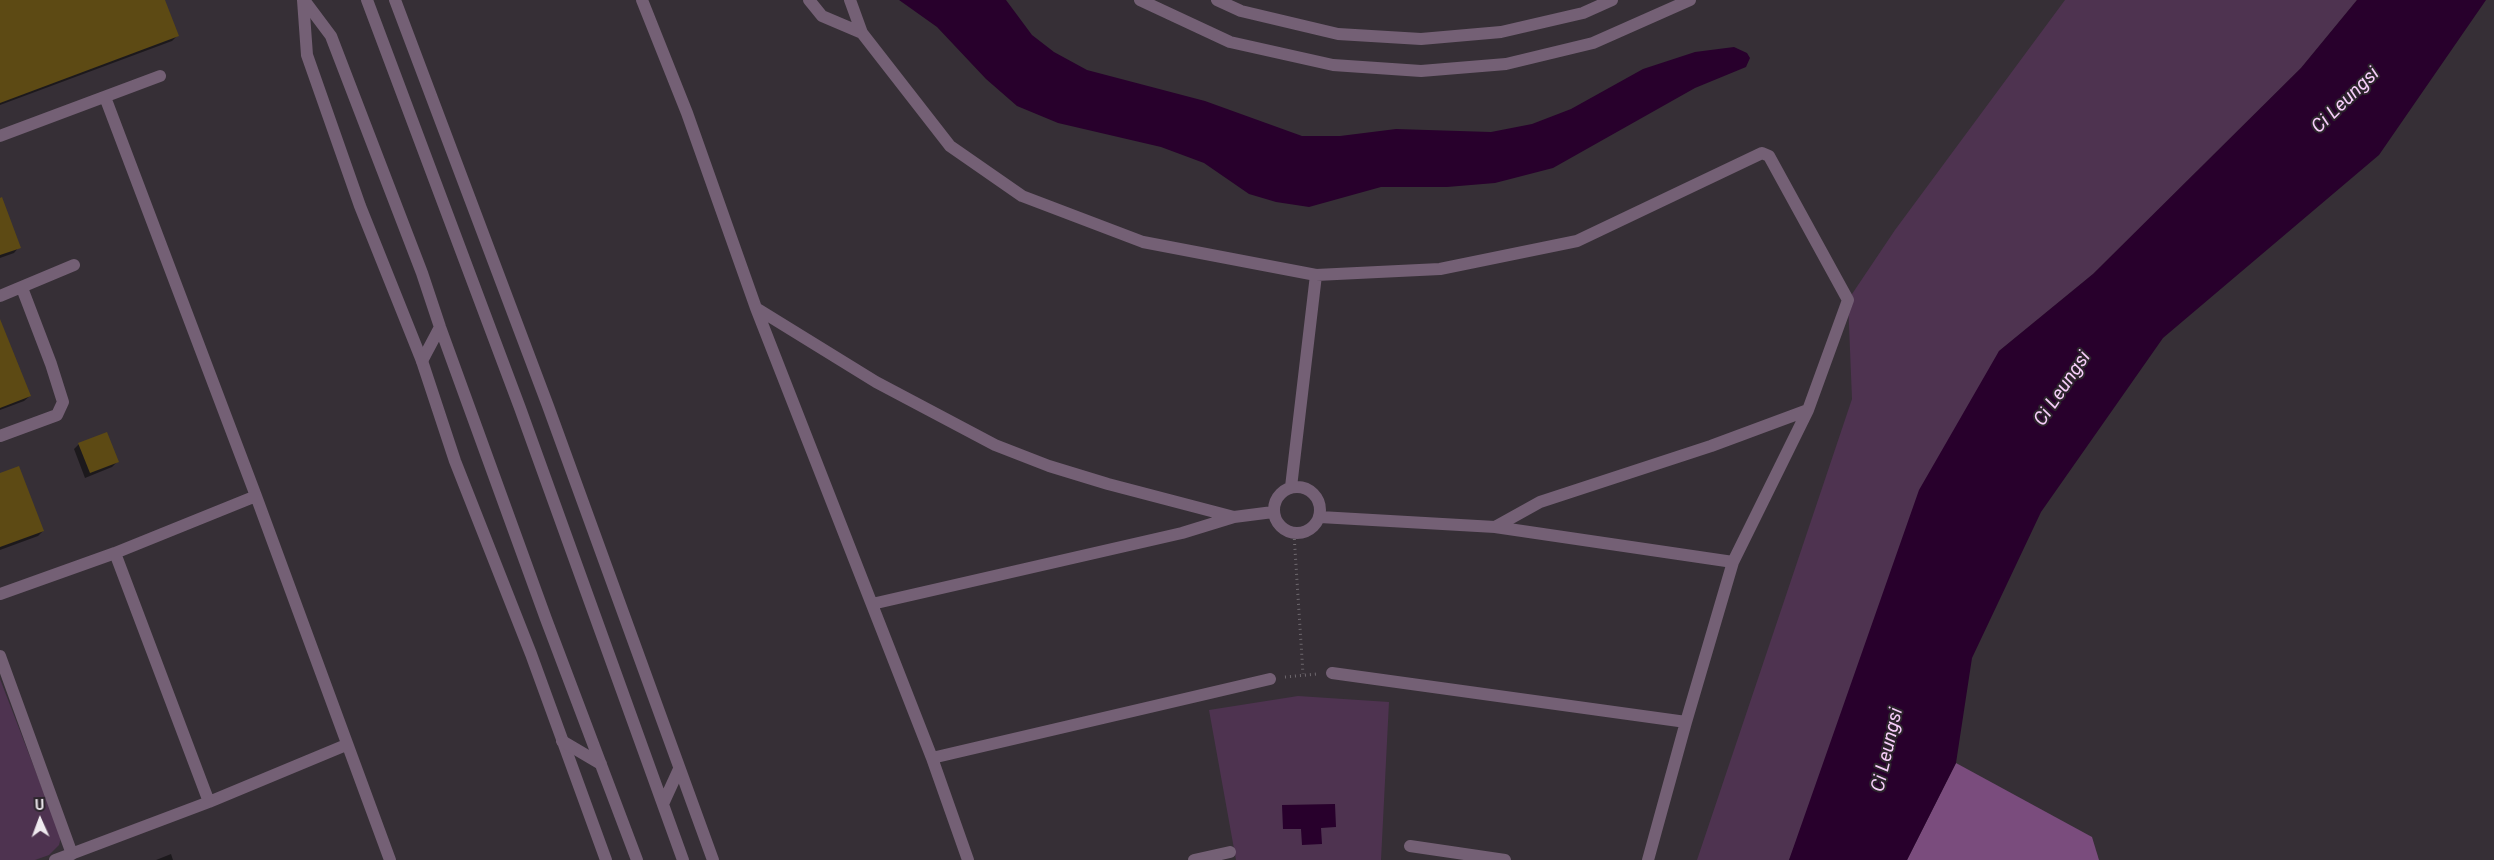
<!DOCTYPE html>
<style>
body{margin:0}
#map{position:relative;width:2494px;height:860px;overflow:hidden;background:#362f36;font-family:Roboto,sans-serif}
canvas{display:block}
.north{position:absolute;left:15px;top:795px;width:50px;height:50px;-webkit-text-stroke:4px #2c252c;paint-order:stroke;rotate:358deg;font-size:14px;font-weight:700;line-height:20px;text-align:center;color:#efeaef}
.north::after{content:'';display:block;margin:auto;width:18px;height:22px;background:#efeaef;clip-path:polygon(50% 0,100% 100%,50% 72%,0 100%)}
</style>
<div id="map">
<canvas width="2494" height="860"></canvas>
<div class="north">U</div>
</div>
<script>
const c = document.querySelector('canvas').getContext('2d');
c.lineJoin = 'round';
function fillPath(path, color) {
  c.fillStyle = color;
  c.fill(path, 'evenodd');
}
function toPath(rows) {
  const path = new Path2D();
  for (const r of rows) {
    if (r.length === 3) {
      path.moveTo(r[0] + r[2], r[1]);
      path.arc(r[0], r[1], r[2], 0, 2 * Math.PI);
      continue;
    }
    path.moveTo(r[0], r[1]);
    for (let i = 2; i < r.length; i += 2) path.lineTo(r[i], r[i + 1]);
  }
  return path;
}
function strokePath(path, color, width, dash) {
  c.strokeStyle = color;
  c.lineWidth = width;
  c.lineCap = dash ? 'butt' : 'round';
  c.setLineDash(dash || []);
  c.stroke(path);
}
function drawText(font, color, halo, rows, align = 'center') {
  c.font = font + ' Roboto,sans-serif';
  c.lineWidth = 4;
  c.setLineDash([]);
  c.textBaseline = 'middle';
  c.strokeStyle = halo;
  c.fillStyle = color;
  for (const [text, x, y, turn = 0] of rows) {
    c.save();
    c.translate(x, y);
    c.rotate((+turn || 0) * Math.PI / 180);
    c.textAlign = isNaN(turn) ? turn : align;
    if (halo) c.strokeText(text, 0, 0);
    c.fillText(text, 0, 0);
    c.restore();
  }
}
fillPath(toPath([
 [2065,0,2357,0,2301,68,2093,274,1999,351,1789,860,1697,860,1852,399,1848,300,1895,230],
 [0,679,61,837,59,845,49,855,35,860,0,860],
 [1298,696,1389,702,1381,860,1236,860,1209,710]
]), '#4e3350');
fillPath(toPath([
 [1956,763,2092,837,2099,860,1907,860]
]), '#7a4c7d');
fillPath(toPath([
 [899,0,1006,0,1032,35,1054,52,1087,70,1205,101,1302,136,1340,136,1396,129,1491,132,1532,124,1571,109,1643,69,1695,52,1734,47,1747,53,1750,58,1746,67,1695,88,1553,168,1495,183,1447,187,1381,187,1309,207,1276,202,1249,194,1204,163,1161,147,1058,123,1017,106,986,79,937,27],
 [2357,0,2486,0,2379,155,2163,338,2041,512,1972,658,1956,763,1907,860,1789,860,1919,490,1999,351,2093,274,2301,68],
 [1335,804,1336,827,1321,828,1322,844,1302,845,1301,829,1283,829,1282,805]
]), '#28002c');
fillPath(toPath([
 [8,0,164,0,177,36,172,41,0,105,0,3],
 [0,198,19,247,14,253,0,258],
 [0,335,30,396,24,401,0,410],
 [79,444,117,462,112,467,85,478,74,449],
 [0,474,43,531,38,536,0,550],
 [171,854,173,860,156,860]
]), '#0007');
fillPath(toPath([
 [0,0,165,0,179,36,0,103],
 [2,197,21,248,0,255,0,198],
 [0,319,31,396,0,408],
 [107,432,119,462,90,473,78,443],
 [19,466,44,531,0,547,0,473]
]), '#5d4a14');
strokePath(toPath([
 [1294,534,1303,674],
 [1285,677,1317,674]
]), '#6e686e', 3, [1, 4]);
strokePath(toPath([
 [303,0,307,55,360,206,422,361,455,461,531,654,606,860],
 [395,0,548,406,713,860],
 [642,0,687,113,756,308,932,758,968,860],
 [809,0,822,16,862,33,850,0],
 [1140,0,1230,42,1333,65,1421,71,1506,64,1593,43,1690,0],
 [1217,0,1241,11,1338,34,1421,39,1501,32,1583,13,1612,0],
 [862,33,950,146,1022,196,1143,242,1316,275,1440,269,1577,241,1762,153,1769,156,1848,300,1808,410,1733,562,1686,722,1648,860],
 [105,97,256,496,390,860],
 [0,136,160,76],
 [0,296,74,265],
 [756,308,876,382,995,445,1049,466,1108,484,1234,517],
 [0,436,57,415,63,402,51,364,22,288],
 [1297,510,23],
 [1291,487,1316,275],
 [1320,517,1495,527,1733,562],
 [1495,527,1540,502,1711,446,1808,410],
 [115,553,209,802],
 [0,594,115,553,256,496],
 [872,604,1182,533,1234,517,1273,512],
 [0,656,72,854],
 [1332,673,1686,722],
 [932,758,1270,679],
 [1410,846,1505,860],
 [55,860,209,802,346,745],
 [1194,860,1230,852]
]), '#746075', 12);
strokePath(toPath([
 [304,0,331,36,422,273,440,327,546,619,637,860],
 [367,0,520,408,683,860],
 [422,361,440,327],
 [562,741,601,764],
 [663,804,679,769]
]), '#746075', 12);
drawText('italic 19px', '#f7cefa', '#2c252c', [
 ["Ci Leungsi",2346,101,-44],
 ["Ci Leungsi",2063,389,-56],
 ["Ci Leungsi",1888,750,-77]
]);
</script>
